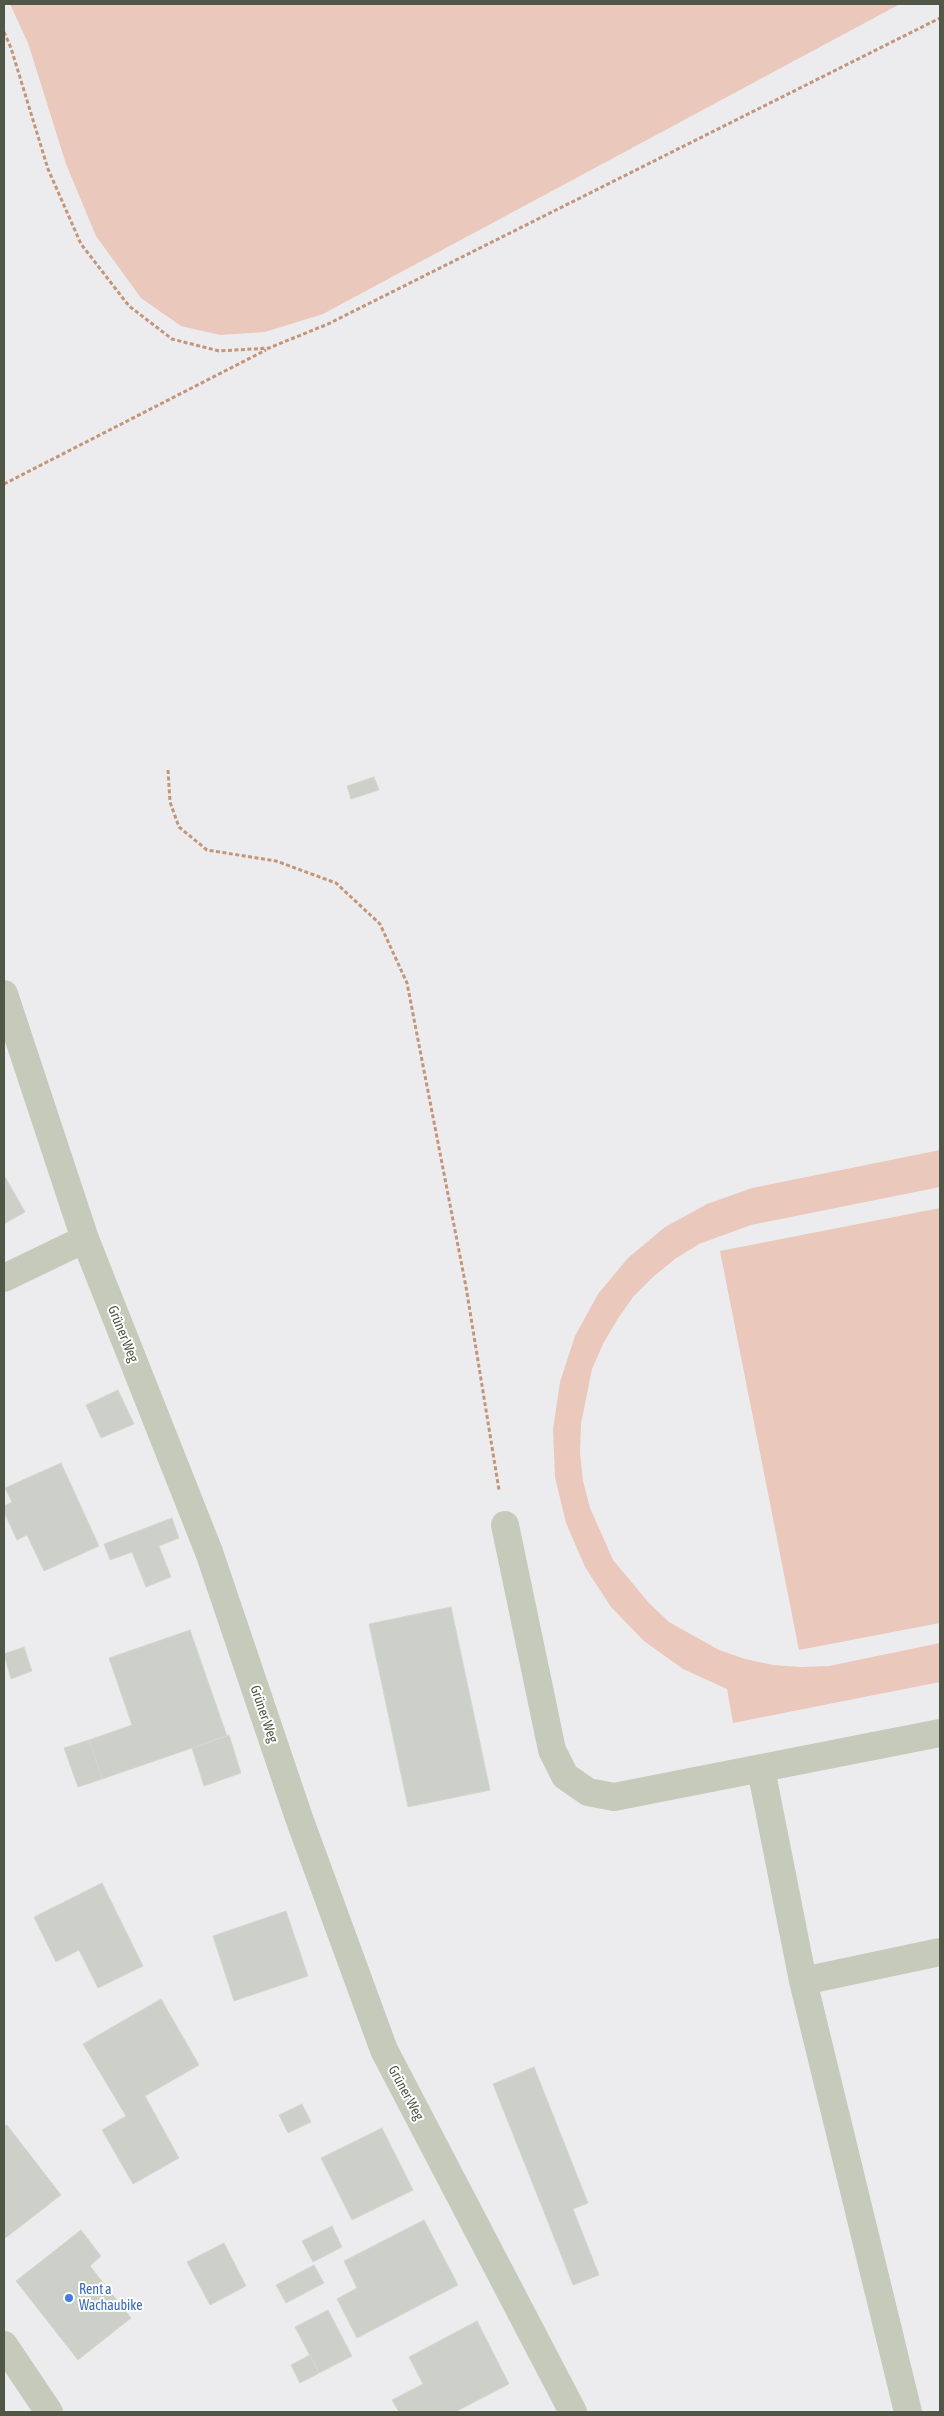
<!DOCTYPE html>
<meta charset="utf-8">
<style>
body{margin:0}
#map{position:relative;width:944px;height:2416px;overflow:hidden;background:#ececee;font-family:"Asap Condensed",sans-serif}
canvas{display:block}
.frame{position:absolute;inset:0;border:5px solid #515746;pointer-events:none}
</style>
<div id="map">
<canvas width="944" height="2416"></canvas>
<div class="frame"></div>
</div>
<script>
const c = document.querySelector('canvas').getContext('2d');
c.lineJoin = 'round';
function fillPath(path, color) {
  c.fillStyle = color;
  c.fill(path, 'evenodd');
}
function toPath(rows) {
  const path = new Path2D();
  for (const r of rows) {
    path.moveTo(r[0], r[1]);
    for (let i = 2; i < r.length; i += 2) path.lineTo(r[i], r[i + 1]);
  }
  return path;
}
function strokePath(path, color, width, dash) {
  c.strokeStyle = color;
  c.lineWidth = width;
  c.lineCap = dash ? 'butt' : 'round';
  c.setLineDash(dash || []);
  c.stroke(path);
}
function drawText(font, color, halo, rows, align = 'center') {
  c.font = font + ' "Asap Condensed",sans-serif';
  c.lineWidth = 4;
  c.setLineDash([]);
  c.textBaseline = 'middle';
  c.strokeStyle = halo;
  c.fillStyle = color;
  for (const [text, x, y, turn = 0] of rows) {
    c.save();
    c.translate(x, y);
    c.rotate((+turn || 0) * Math.PI / 180);
    c.textAlign = isNaN(turn) ? turn : align;
    if (halo) c.strokeText(text, 0, 0);
    c.fillText(text, 0, 0);
    c.restore();
  }
}
fillPath(toPath([
 [10,4,900,4,323,314,265,332,220,335,181,326,141,298,96,236,66,164,28,43],
 [940,1150,940,1187,751,1225,699,1244,675,1259,653,1277,633,1297,617,1320,603,1344,592,1369,581,1424,580,1453,583,1481,590,1508,613,1560,649,1603,669,1622,719,1650,745,1659,773,1665,800,1667,829,1666,940,1643,940,1682,733,1723,727,1689,683,1669,644,1641,611,1607,585,1567,566,1523,555,1477,553,1429,560,1382,575,1336,598,1294,628,1258,665,1227,707,1204,752,1188],
 [940,1208,940,1623,799,1650,720,1251]
]), '#eac8bc');
const building = toPath([
 [374,777,379,790,351,799,347,786,374,777],
 [4,1175,25,1212,4,1224,4,1175],
 [118,1390,134,1424,101,1438,86,1405,118,1390],
 [61,1463,99,1546,44,1571,27,1535,17,1540,4,1512,4,1506,12,1502,5,1488,61,1463],
 [172,1518,179,1538,159,1546,171,1577,146,1587,132,1552,110,1560,104,1544,172,1518],
 [451,1607,490,1790,408,1807,369,1624,451,1607],
 [190,1630,227,1736,102,1779,89,1740,132,1725,109,1658,190,1630],
 [24,1647,32,1671,11,1679,4,1654,24,1647],
 [229,1735,241,1773,204,1786,192,1748,229,1735],
 [89,1740,102,1779,78,1787,64,1748,89,1740],
 [102,1883,143,1966,98,1988,79,1950,56,1962,34,1917,102,1883],
 [286,1911,308,1976,234,2001,213,1936,286,1911],
 [161,1999,199,2065,145,2096,179,2158,133,2184,102,2130,126,2116,83,2044,161,1999],
 [534,2067,588,2203,573,2209,599,2275,573,2285,493,2084,534,2067],
 [302,2104,311,2122,288,2133,279,2115,302,2104],
 [7,2125,61,2195,4,2239,4,2127,7,2125],
 [382,2128,413,2190,352,2220,321,2158,382,2128],
 [424,2220,458,2285,357,2338,337,2299,357,2288,344,2261,424,2220],
 [332,2226,342,2247,313,2262,302,2241,332,2226],
 [81,2230,101,2256,90,2266,131,2318,78,2360,16,2281,81,2230],
 [224,2243,246,2286,210,2305,187,2262,224,2243],
 [314,2265,324,2283,286,2303,276,2285,314,2265],
 [328,2310,352,2356,319,2373,295,2327,328,2310],
 [477,2321,509,2384,455,2412,399,2412,392,2400,423,2384,409,2357,477,2321],
 [310,2355,319,2373,300,2383,291,2365,310,2355]
]);
fillPath(building, '#ccd0c9');
strokePath(building, '#d3d7d0', 1);
strokePath(toPath([
 [4,32,11,48,48,169,81,244,129,306,172,339,219,351,269,348,328,324,940,18],
 [4,484,266,350],
 [168,770,170,802,179,827,207,850,276,861,336,883,380,924,407,983,466,1287,499,1490]
]), '#c49578', 3, [4, 2.5]);
strokePath(toPath([
 [4,994,85,1239,209,1552,299,1818,384,2050,573,2412],
 [4,1278,85,1239],
 [505,1525,552,1750,565,1776,588,1792,614,1797,940,1733],
 [761,1769,803,1981,908,2412],
 [803,1981,940,1952],
 [4,2345,49,2412]
]), '#c5cabb', 28);
for (const [x, y, r, color] of [
 [69,2298,5,"#3f7fe0"]
]) {
  const dot = new Path2D();
  dot.arc(x, y, r, 0, 2 * Math.PI);
  c.fillStyle = color;
  c.fill(dot);
  strokePath(dot, '#fff', 2);
}
drawText('14px', '#515746', '#fff', [
 ["Grüner Weg",123,1334,68],
 ["Grüner Weg",264,1714,71],
 ["Grüner Weg",406,2093,62]
]);
drawText('14px', '#366cbe', '#fff', [
 ["Rent a",79,2290],
 ["Wachaubike",79,2306]
], 'left');
</script>
